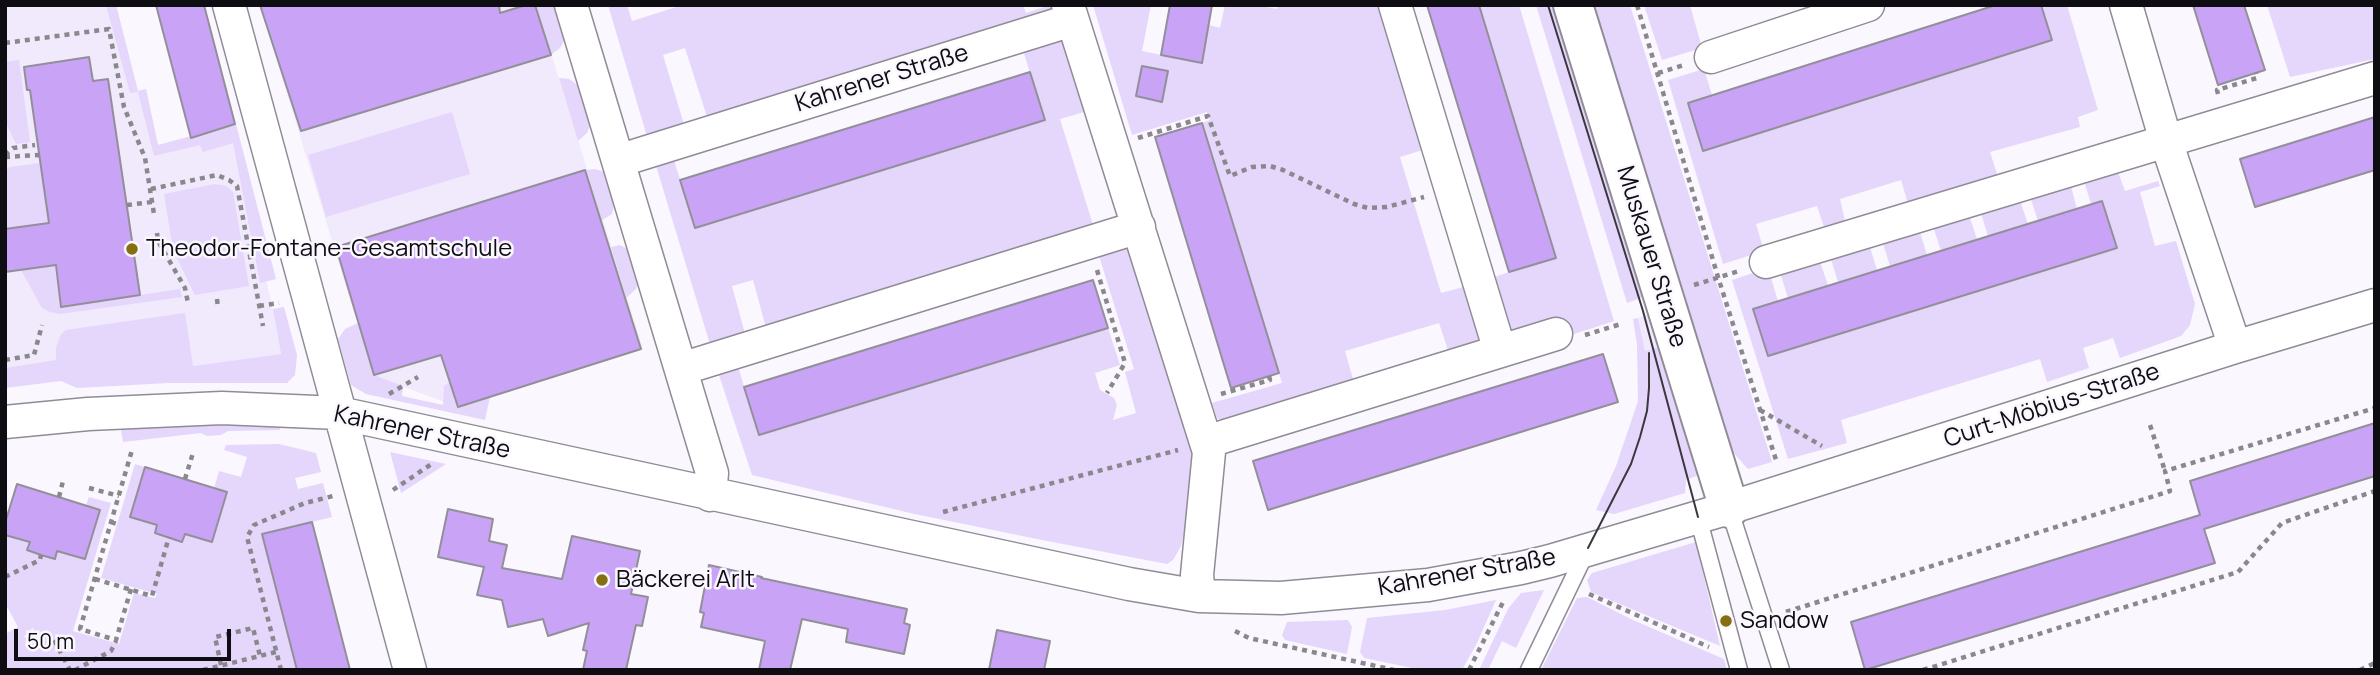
<!DOCTYPE html>
<meta charset="utf-8">
<style>
body{margin:0}
#map{position:relative;width:2380px;height:675px;overflow:hidden;background:#faf7fe;font-family:Manrope,sans-serif}
canvas{display:block}
.frame{position:absolute;inset:0;border:7px solid #0e0d11;pointer-events:none}
.scale{position:absolute;left:14px;top:629px;width:217px;height:32px;box-sizing:border-box;border:4px solid #0e0d11;border-top:0;padding-left:9px;font-size:21px;line-height:24px;white-space:nowrap;color:#0e0d11;-webkit-text-stroke:5px #faf7fe;paint-order:stroke}
</style>
<div id="map">
<canvas width="2380" height="675"></canvas>
<div class="frame"></div>
<div class="scale">50 m</div>
</div>
<script>
const c = document.querySelector('canvas').getContext('2d');
c.lineJoin = 'round';
function fillPath(path, color) {
  c.fillStyle = color;
  c.fill(path, 'evenodd');
}
function toPath(rows) {
  const path = new Path2D();
  for (const r of rows) {
    path.moveTo(r[0], r[1]);
    for (let i = 2; i < r.length; i += 2) path.lineTo(r[i], r[i + 1]);
  }
  return path;
}
function strokePath(path, color, width, dash) {
  c.strokeStyle = color;
  c.lineWidth = width;
  c.lineCap = dash ? 'butt' : 'round';
  c.setLineDash(dash || []);
  c.stroke(path);
}
function drawText(font, color, halo, rows, align = 'center') {
  c.font = font + ' Manrope,sans-serif';
  c.lineWidth = 5;
  c.setLineDash([]);
  c.textBaseline = 'middle';
  c.strokeStyle = halo;
  c.fillStyle = color;
  for (const [text, x, y, turn = 0] of rows) {
    c.save();
    c.translate(x, y);
    c.rotate((+turn || 0) * Math.PI / 180);
    c.textAlign = isNaN(turn) ? turn : align;
    if (halo) c.strokeText(text, 0, 0);
    c.fillText(text, 0, 0);
    c.restore();
  }
}
fillPath(toPath([
 [5,5,116,5,138,91,146,89,158,145,229,126,273,309,281,354,193,366,190,352,43,362,5,368],
 [260,5,536,5,643,349,458,407,373,375],
 [1649,314,1659,347,1645,351,1638,318]
]), '#f1e9fc');
fillPath(toPath([
 [106,5,116,5,138,91,146,89,158,145,236,124,276,279,260,283,233,143,203,152,200,145,154,156,138,92,130,93],
 [535,5,555,7,565,39,560,48,551,55],
 [608,5,627,5,632,21,683,5,1023,5,1026,13,1050,5,1059,5,1060,10,709,123,685,48,663,55,686,131,650,137,646,133],
 [1093,5,1151,5,1142,51,1201,63,1209,25,1220,28,1225,5,1257,5,1277,9,1278,5,1384,5,1429,148,1400,157,1441,293,1471,285,1487,338,1448,350,1439,323,1345,351,1353,379,1224,421,1217,418,1212,403,1282,383,1202,123,1210,120,1207,112,1132,135],
 [1479,5,1519,5,1614,321,1565,337,1509,339,1491,278,1556,257],
 [1536,5,1559,5,1649,295,1627,303],
 [1591,5,1630,5,1772,462,1748,469,1730,449],
 [1644,5,1690,5,1702,48,1662,60],
 [2041,5,2067,5,2098,110,2078,117,2080,127,1990,152,1999,180,1909,207,1901,180,1840,199,1846,226,1826,233,1817,206,1756,224,1764,251,1723,264,1668,80,1704,69,1712,95,1688,103,1704,151,2052,40],
 [2267,5,2375,5,2375,59,2290,77],
 [1061,30,1094,109,1060,119,1094,228,768,335,753,280,732,286,747,341,712,351,654,159,672,154,695,227,1044,120,1021,43],
 [19,60,30,142,16,144,5,121,5,62],
 [559,78,569,79,582,88,591,123,587,133,578,141],
 [452,112,470,174,326,217,308,155],
 [40,163,49,223,5,229,5,171,10,167],
 [2115,164,2125,191,2158,181,2160,186,2140,192,2155,246,2176,241,2195,304,2190,325,2181,336,2120,358,2113,338,2083,348,2089,368,2047,382,2040,359,1841,420,1847,443,1788,459,1732,280,1768,268,1778,301,1753,309,1768,356,2117,249,2102,202,2091,204,2082,174],
 [595,169,608,173,615,201,612,214,601,221,585,170],
 [2069,179,2077,209,2038,221,2029,193],
 [215,184,226,186,233,192,249,286,195,295,173,250,164,194],
 [2018,195,2028,224,1988,236,1979,207],
 [1968,212,1977,239,1941,251,1932,223],
 [1918,226,1927,255,1890,266,1881,237],
 [1125,237,1200,457,1181,546,1173,560,1167,564,1042,540,910,513,752,475,715,363,735,357,759,434,1108,328,1120,365,1095,373,1100,390,1114,398,1117,405,1113,420,1136,413,1125,372,1134,369,1096,246],
 [1868,241,1877,270,1838,282,1829,253],
 [620,245,631,251,639,277,636,289,626,298,611,247],
 [1818,256,1828,285,1788,298,1779,269],
 [56,265,62,307,180,289,182,297,60,314,50,312,42,308,21,270],
 [284,307,297,355,295,375,287,383,168,383,77,388,61,381,5,388,5,368,56,360,56,348,61,334,66,330,185,313,193,366,281,354,273,309],
 [1638,318,1645,351,1659,347,1699,475,1686,480,1685,493,1614,514,1596,510,1616,466,1638,401,1637,345,1633,319],
 [358,323,374,375,403,386,402,396,443,405,444,386,450,382,458,407,490,397,485,420,366,394,351,385,338,339,345,329],
 [280,423,280,430,228,431,221,435,207,436,201,433,123,442,120,424],
 [279,444,316,453,321,472,295,478,298,489,323,483,332,517,262,534,297,670,5,670,5,634,18,627,5,603,5,535,30,542,27,550,41,555,55,559,57,551,84,559,100,510,86,505,89,497,111,503,73,631,119,644,134,593,155,598,157,594,101,578,135,464,145,467,130,517,157,525,155,533,182,541,185,534,212,542,227,493,214,488,219,471,241,477,247,457,224,450,226,445],
 [390,452,446,464,401,493],
 [1696,542,1720,646,1591,592,1587,580,1592,573],
 [1544,590,1516,648,1502,641,1488,670,1479,670,1508,609,1521,593],
 [1587,597,1635,621,1724,659,1727,670,1541,670,1577,598],
 [1496,600,1476,645,1462,670,1422,670,1364,658,1360,652,1367,618,1445,610],
 [1348,620,1352,627,1347,654,1285,640,1282,635,1287,622]
]), '#e5d6fb');
const building = toPath([
 [156,5,204,5,235,124,191,138,156,5],
 [260,5,499,5,500,13,526,5,535,5,551,55,301,131,260,5],
 [1170,5,1212,5,1202,63,1161,55,1170,5],
 [1427,5,1479,5,1556,258,1509,272,1427,5],
 [1996,5,2041,5,2052,40,1703,151,1688,103,1996,5],
 [2193,5,2244,5,2265,70,2218,85,2193,5],
 [89,57,93,81,108,79,140,295,61,307,56,265,5,272,5,229,49,223,30,90,27,90,24,67,89,57],
 [1142,66,1168,71,1162,102,1136,96,1142,66],
 [1030,72,1045,120,695,228,680,180,1030,72],
 [2375,117,2375,170,2255,207,2240,159,2375,117],
 [1202,123,1279,373,1231,388,1155,137,1202,123],
 [585,170,641,349,458,407,441,355,374,375,336,247,585,170],
 [2102,201,2117,248,1768,356,1753,309,2102,201],
 [1093,280,1108,328,759,435,744,387,1093,280],
 [1603,354,1618,402,1268,510,1253,461,1603,354],
 [2375,423,2375,476,2204,529,2215,563,1865,670,1851,622,2200,515,2190,481,2375,423],
 [145,467,227,492,212,542,185,534,182,542,155,533,157,525,130,517,145,467],
 [17,484,100,510,85,559,57,551,55,559,41,555,27,550,30,542,5,535,5,523,17,484],
 [448,509,493,519,489,541,507,545,502,568,562,579,572,536,640,551,631,594,648,597,642,626,636,625,626,670,583,670,587,651,583,650,589,623,548,636,543,619,508,627,502,600,477,595,484,567,438,557,448,509],
 [312,522,319,549,350,670,297,670,262,534,312,522],
 [709,565,762,577,761,578,907,609,904,623,910,625,904,654,846,642,848,629,802,619,790,670,759,670,765,641,701,627,704,613,700,612,709,565],
 [997,630,1050,641,1044,670,989,670,997,630]
]);
fillPath(building, '#c9a4f6');
strokePath(building, '#938f99', 2);
const service = toPath([
 [1729,508,1781,670],
 [1698,517,1739,670],
 [1529,670,1587,550]
]);
const minor = toPath([
 [229,5,410,670],
 [571,5,712,473,710,495],
 [1068,5,1209,452,1197,575,1199,596],
 [1395,5,1500,351],
 [2126,5,2166,141,2235,347],
 [1711,57,1868,5],
 [618,161,1072,20],
 [1766,262,2375,78],
 [681,369,1139,227],
 [5,422,88,414,222,408,339,413,1129,584,1199,596,1281,598,1428,585,1521,568,1550,561,1729,508,2235,347,2375,305],
 [1206,442,1556,334]
]);
const tertiary = toPath([
 [1573,5,1729,508]
]);
strokePath(service, '#908c96', 19);
strokePath(minor, '#908c96', 35);
strokePath(tertiary, '#908c96', 42);
strokePath(toPath([
 [1637,5,1718,277,1777,463],
 [5,43,109,29,124,107,145,158,154,214],
 [1658,73,1684,65],
 [2218,94,2217,90,2257,78,2256,73],
 [1138,138,1208,116,1230,176,1252,167,1270,166,1283,170,1354,204,1368,208,1387,207,1424,197],
 [5,155,13,148,35,145],
 [5,157,39,155],
 [151,189,217,175,229,180,237,186,263,326],
 [127,205,152,202],
 [157,233,158,241,185,288,188,303],
 [1097,270,1125,363,1107,393],
 [1694,285,1739,271],
 [217,299,218,308],
 [259,306,279,303],
 [1585,335,1621,324],
 [5,360,34,355,42,325],
 [389,394,418,377],
 [1221,394,1270,380,1269,376],
 [1760,410,1822,446],
 [2150,425,2165,471],
 [185,479,193,453],
 [89,488,119,496],
 [393,490,433,463],
 [59,497,63,481],
 [943,512,1178,450],
 [111,522,120,525],
 [5,577,40,560,41,555],
 [95,579,152,596,169,537],
 [131,589,116,640,80,629,132,450],
 [1589,594,1709,647],
 [1786,612,2170,491,2165,471,2375,408],
 [1235,631,1249,638,1394,670],
 [54,640,70,670],
 [221,665,215,637,228,634,253,628,260,656],
 [75,670,111,651,116,641],
 [203,670,276,652],
 [281,670,247,537,254,525,305,503,333,496],
 [1469,670,1504,600],
 [1923,670,2238,572,2282,523,2375,491],
 [2360,670,2375,663]
]), '#8a888d', 4.5, [5, 5]);
strokePath(service, '#fff', 16);
strokePath(minor, '#fff', 32);
strokePath(tertiary, '#fff', 38);
strokePath(toPath([
 [1548,5,1643,311,1698,517],
 [1588,548,1631,464,1640,437,1647,411,1649,388,1649,353]
]), '#3a383d', 2);
for (const [x, y, r, color] of [
 [132,249,7,"#856f0e"],
 [602,580,7,"#856f0e"],
 [1726,621,7,"#856f0e"]
]) {
  const dot = new Path2D();
  dot.arc(x, y, r, 0, 2 * Math.PI);
  c.fillStyle = color;
  c.fill(dot);
  strokePath(dot, '#faf7fe', 2.5);
}
drawText('24px', '#0e0d11', '#faf7fe', [
 ["Kahrener Straße",882,79,-17],
 ["Muskauer Straße",1651,257,73],
 ["Curt-Möbius-Straße",2052,406,-18],
 ["Kahrener Straße",422,433,12],
 ["Kahrener Straße",1467,573,-10]
]);
drawText('24px', '#0e0d11', '#faf7fe', [
 ["Theodor-Fontane-Gesamtschule",146,249],
 ["Bäckerei Arlt",616,580],
 ["Sandow",1740,621]
], 'left');
</script>
